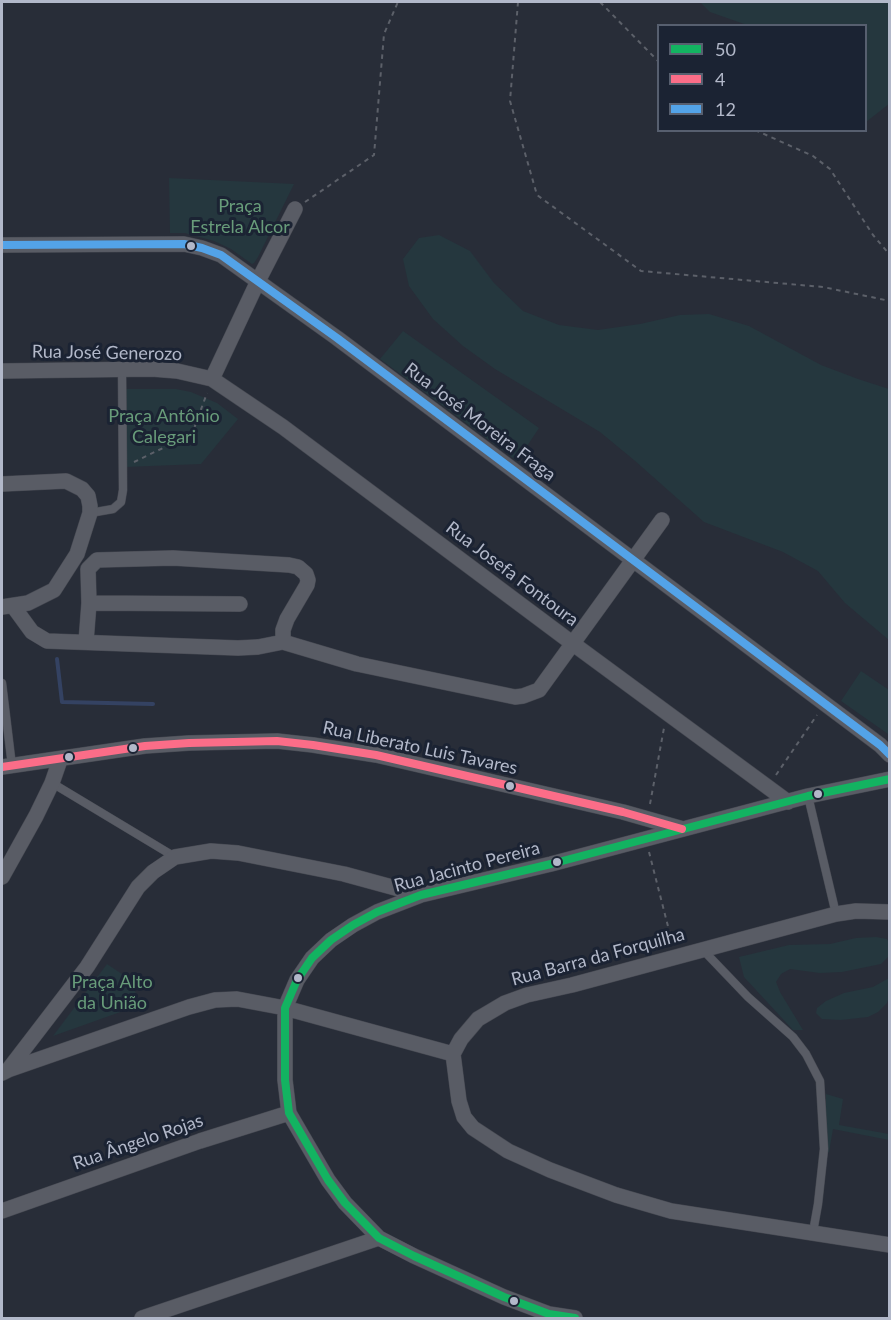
<!DOCTYPE html>
<meta charset="utf-8">
<style>
body{margin:0}
#map{position:relative;width:891px;height:1320px;overflow:hidden;background:#282d38;font-family:Lato,sans-serif}
canvas{display:block}
.frame{position:absolute;inset:0;border:3px solid #b2b8c9;pointer-events:none}
.legend{position:absolute;left:657px;top:24px;width:210px;height:108px;box-sizing:border-box;background:#1b2333;border:2px solid #575f6f;margin:0;padding:8px 10px;list-style:none;font-size:18px;color:#b2b8c9}
.legend li{display:flex;align-items:center;gap:12px;height:30px}
.legend b{width:30px;border:2px solid #575f6f}
</style>
<div id="map">
<canvas width="891" height="1320"></canvas>
<div class="frame"></div>
<ul class="legend">
<li><b style="height:8px;background:#13b361"></b>50</li>
<li><b style="height:8px;background:#fb6d88"></b>4</li>
<li><b style="height:8px;background:#53a3e8"></b>12</li>
</ul>
</div>
<script>
const c = document.querySelector('canvas').getContext('2d');
c.lineJoin = 'round';
function fillPath(path, color) {
  c.fillStyle = color;
  c.fill(path, 'evenodd');
}
function toPath(rows) {
  const path = new Path2D();
  for (const r of rows) {
    path.moveTo(r[0], r[1]);
    for (let i = 2; i < r.length; i += 2) path.lineTo(r[i], r[i + 1]);
  }
  return path;
}
function strokePath(path, color, width, dash) {
  c.strokeStyle = color;
  c.lineWidth = width;
  c.lineCap = dash ? 'butt' : 'round';
  c.setLineDash(dash || []);
  c.stroke(path);
}
function drawText(font, color, halo, rows, align = 'center') {
  c.font = font + ' Lato,sans-serif';
  c.lineWidth = 6;
  c.setLineDash([]);
  c.textBaseline = 'middle';
  c.strokeStyle = halo;
  c.fillStyle = color;
  for (const [text, x, y, turn = 0] of rows) {
    c.save();
    c.translate(x, y);
    c.rotate((+turn || 0) * Math.PI / 180);
    c.textAlign = isNaN(turn) ? turn : align;
    if (halo) c.strokeText(text, 0, 0);
    c.fillText(text, 0, 0);
    c.restore();
  }
}
fillPath(toPath([
 [700,2,889,2,889,104,866,122,866,26,747,25,710,12],
 [169,178,294,184,258,257,254,263,252,264,231,249,214,241,185,233,170,233],
 [439,235,470,251,494,283,523,311,559,325,598,330,640,324,680,315,709,314,749,326,821,365,858,379,889,389,889,640,845,603,818,571,783,552,704,522,634,460,600,432,495,369,463,346,433,319,409,286,403,259,419,238],
 [403,331,539,428,517,461,380,359],
 [124,389,176,389,191,392,217,403,238,419,201,464,125,467],
 [861,671,889,690,888,734,841,701],
 [876,937,887,939,889,943,889,956,881,964,842,972,820,973,790,969,781,974,776,982,780,992,803,1030,793,1030,744,977,739,957,789,945,830,944,856,938],
 [107,964,131,980,140,1005,53,1036],
 [889,978,889,997,887,1003,878,1012,868,1017,841,1020,822,1019,816,1013,817,1008,826,1001,844,993,873,987],
 [826,1094,843,1099,839,1125,889,1134,889,1140,833,1129,829,1152,825,1154]
]), '#25373e');
strokePath(toPath([
 [57,659,62,702,153,704]
]), '#344262', 4);
const service = toPath([
 [90,513,113,509,121,502,123,490,122,369],
 [2,683,12,766],
 [52,783,175,857],
 [808,796,836,914],
 [703,950,748,997,793,1037,806,1054,820,1081,824,1149,818,1204,813,1232]
]);
const minor = toPath([
 [2,245,184,244,202,248,221,255,337,338,880,745,890,755],
 [2,371,152,369,177,371,212,379,283,427,572,643,788,802],
 [212,379,258,281,295,209],
 [2,484,66,481,82,489,88,496,90,506,90,513,77,554,54,590,28,603,2,607],
 [89,603,88,569,97,560,173,558,289,565,298,567,306,574,308,580,307,585,287,619,283,630,283,642],
 [13,606,32,632,47,641,238,648,258,647,283,642,357,664,515,697,523,696,539,690,662,520],
 [86,642,89,603,240,604],
 [2,767,145,746,189,743,277,741,313,745,376,755,623,812,683,829],
 [2,877,36,816,52,783,60,760],
 [890,912,856,911,836,914,572,985,527,995,505,1003,478,1019,461,1039,453,1054,459,1101,464,1117,473,1128,508,1151,550,1170,616,1195,671,1211,890,1245],
 [8,1070,189,1007,215,1000,237,999,285,1008,453,1054],
 [2,1073,8,1070,87,967,138,887,153,872,175,857,211,851,238,853,344,874,421,895],
 [2,1211,200,1141,289,1113],
 [142,1318,379,1238],
 [575,1318,549,1314,504,1297,414,1256,379,1238,345,1203,328,1180,289,1113,285,1080,285,1008,297,980,312,958,331,940,353,925,377,912,421,895,551,864,808,796,890,779]
]);
strokePath(service, '#454851', 9);
strokePath(minor, '#454851', 16);
strokePath(toPath([
 [518,2,510,101,537,195,641,271,823,287,890,301],
 [600,2,658,61],
 [755,130,813,156,830,169,873,235,890,255],
 [305,202,374,155,384,34,398,2],
 [134,462,192,434,207,393],
 [776,775,817,715],
 [650,804,664,728],
 [649,852,672,942]
]), '#5c6069', 2, [4.5, 4.5]);
strokePath(service, '#595c65', 8);
strokePath(minor, '#595c65', 15);
strokePath(toPath([
 [575,1318,549,1314,504,1297,414,1256,379,1238,345,1203,328,1180,289,1113,285,1080,285,1008,297,980,312,958,331,940,353,925,377,912,421,895,551,864,808,796,890,779]
]), '#13b361', 8);
strokePath(toPath([
 [2,767,145,746,189,743,277,741,313,745,376,755,623,812,682,829]
]), '#fb6d88', 8);
strokePath(toPath([
 [2,245,184,244,202,248,221,255,337,338,880,745,890,755]
]), '#53a3e8', 8);
for (const [x, y, r, color] of [
 [191,246,5,"#b2b8c9"],
 [133,748,5,"#b2b8c9"],
 [69,757,5,"#b2b8c9"],
 [510,786,5,"#b2b8c9"],
 [818,794,5,"#b2b8c9"],
 [557,862,5,"#b2b8c9"],
 [298,978,5,"#b2b8c9"],
 [514,1301,5,"#b2b8c9"]
]) {
  const dot = new Path2D();
  dot.arc(x, y, r, 0, 2 * Math.PI);
  c.fillStyle = color;
  c.fill(dot);
  strokePath(dot, '#1b2333', 2);
}
drawText('18px', '#689c7a', '#1b2333', [
 ["Praça",240,206],
 ["Estrela Alcor",240,227],
 ["Praça Antônio",164,416],
 ["Calegari",164,437],
 ["Praça Alto",112,982],
 ["da União",112,1003]
]);
drawText('18px', '#b2b8c9', '#1b2333', [
 ["Rua José Generozo",107,353,1],
 ["Rua José Moreira Fraga",480,422,37],
 ["Rua Josefa Fontoura",512,574,37],
 ["Rua Liberato Luis Tavares",420,748,12],
 ["Rua Jacinto Pereira",467,867,-15],
 ["Rua Barra da Forquilha",598,957,-15],
 ["Rua Ângelo Rojas",138,1142,-19]
]);
</script>
